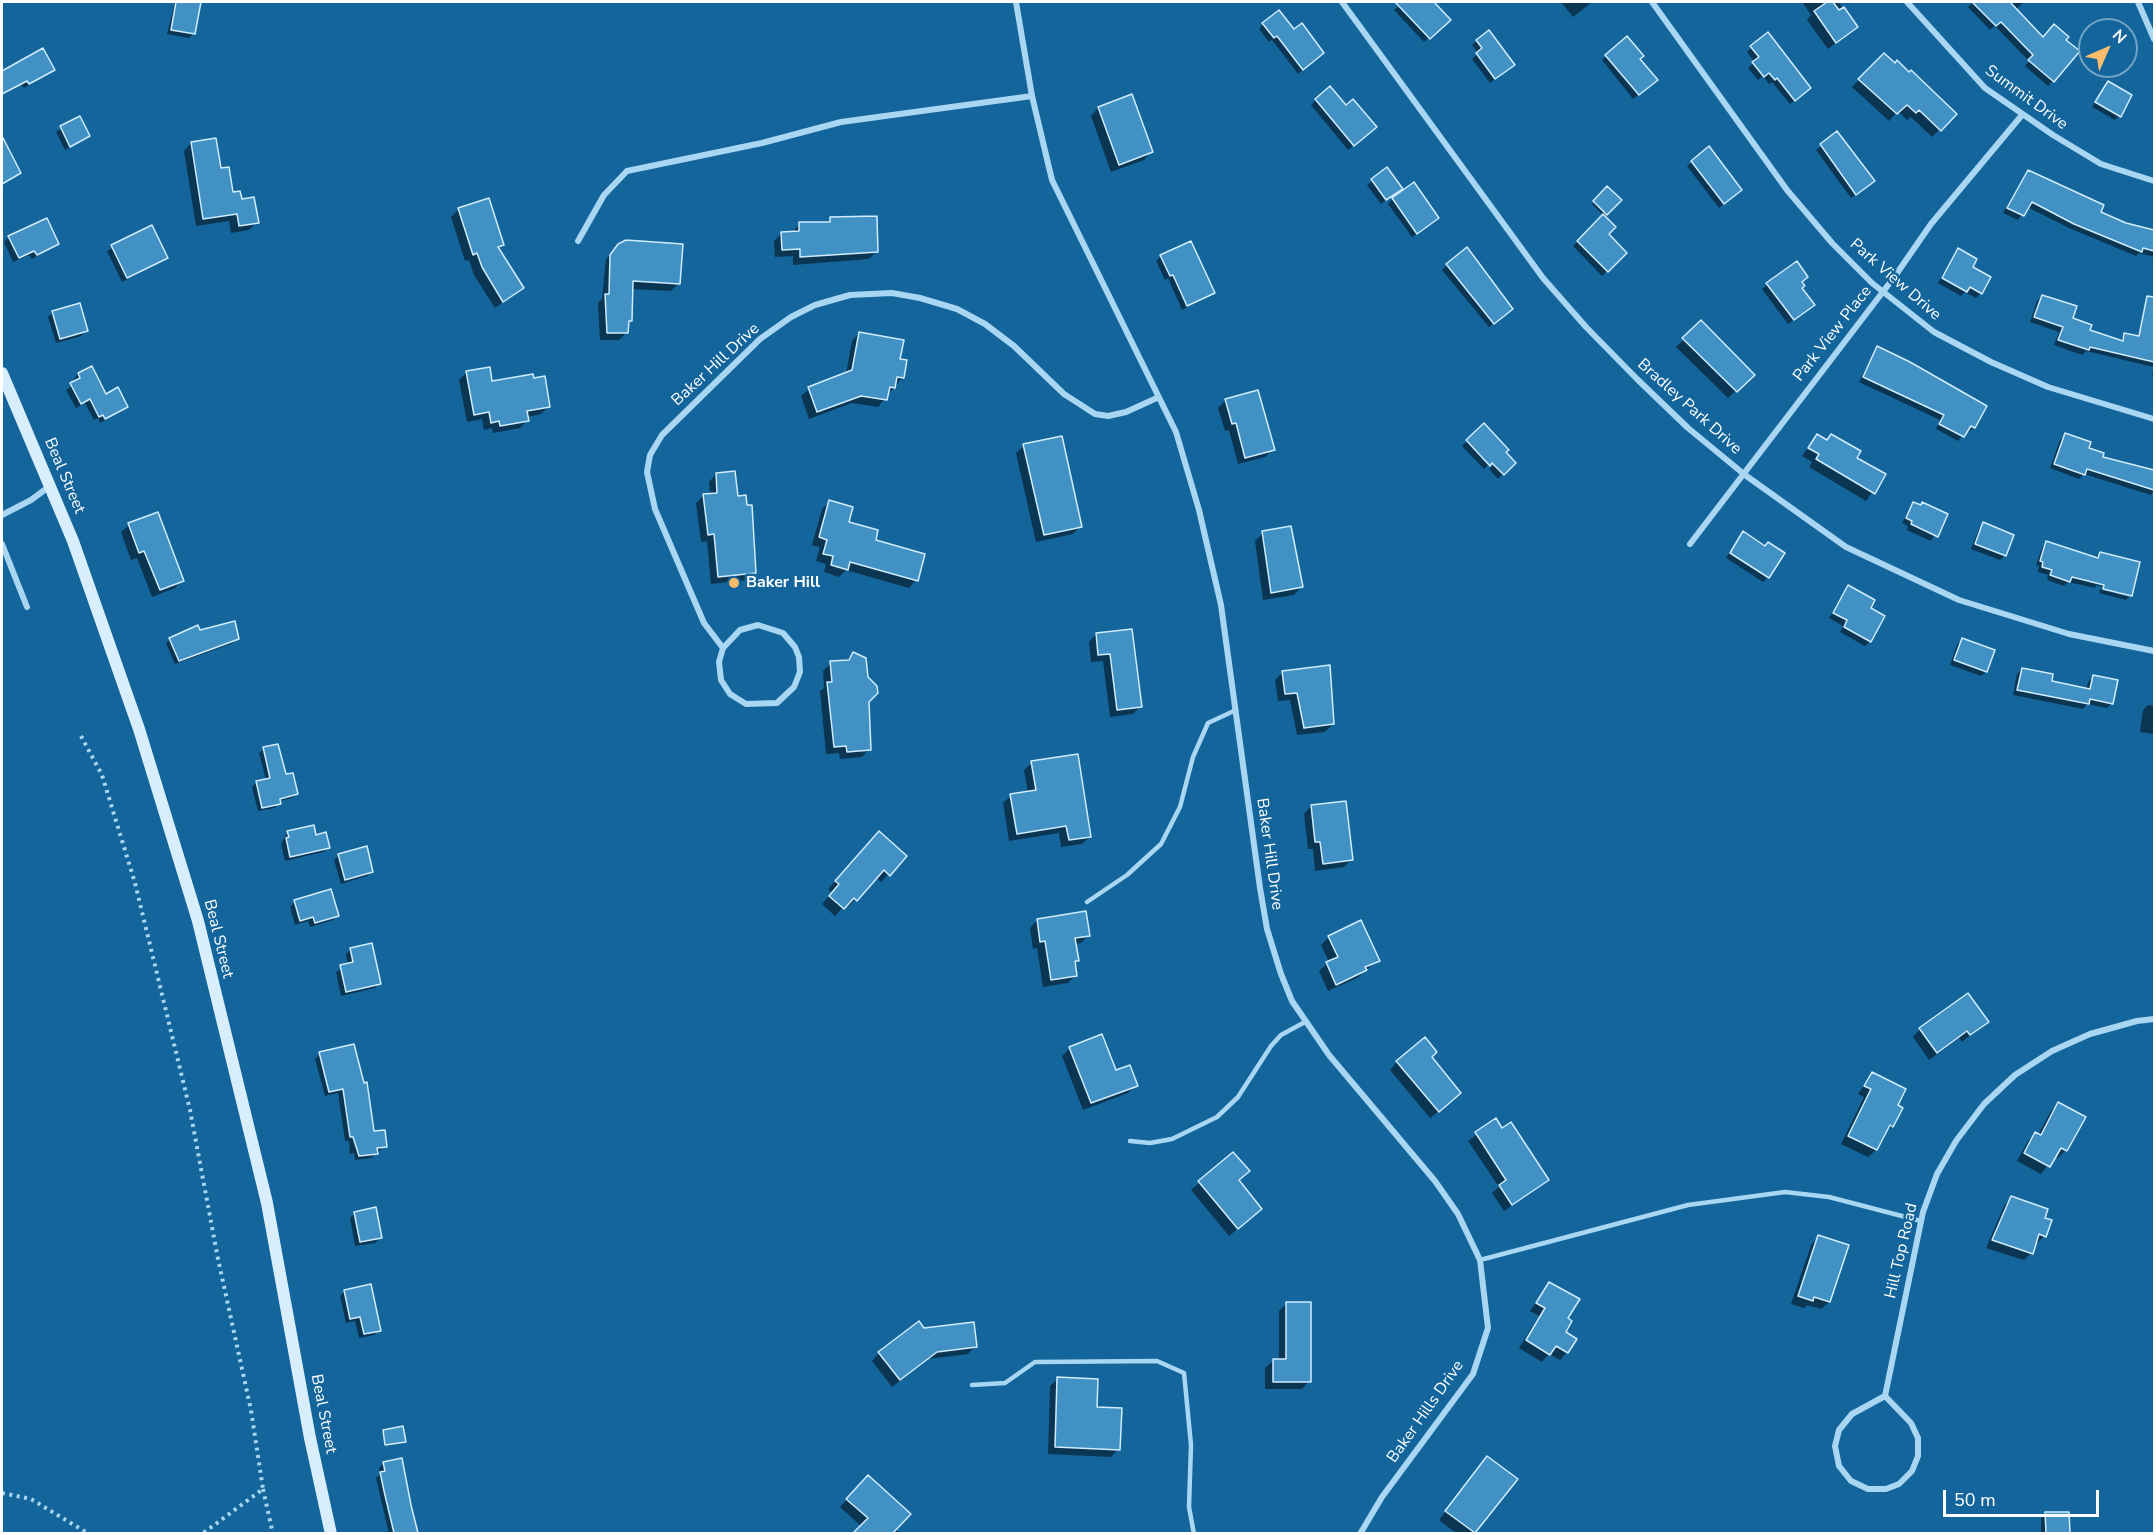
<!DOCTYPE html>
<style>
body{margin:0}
#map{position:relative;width:2156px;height:1535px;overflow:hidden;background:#13659c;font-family:"Nunito Sans",sans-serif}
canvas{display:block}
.frame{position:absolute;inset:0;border:3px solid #fff;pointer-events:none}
.north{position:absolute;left:2078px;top:18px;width:60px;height:60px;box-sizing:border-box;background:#13659c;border:2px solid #71a3c4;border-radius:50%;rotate:45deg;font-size:16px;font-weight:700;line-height:24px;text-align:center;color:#fff}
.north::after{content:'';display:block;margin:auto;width:21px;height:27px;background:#ffbc6b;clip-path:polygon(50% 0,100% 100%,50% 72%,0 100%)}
.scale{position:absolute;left:1943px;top:1490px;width:156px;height:27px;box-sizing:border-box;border:3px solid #fff;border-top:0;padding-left:8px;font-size:18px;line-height:21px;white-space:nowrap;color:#fff;-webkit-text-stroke:4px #13659c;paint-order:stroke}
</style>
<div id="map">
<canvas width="2156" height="1535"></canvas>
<div class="frame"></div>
<div class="north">N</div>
<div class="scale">50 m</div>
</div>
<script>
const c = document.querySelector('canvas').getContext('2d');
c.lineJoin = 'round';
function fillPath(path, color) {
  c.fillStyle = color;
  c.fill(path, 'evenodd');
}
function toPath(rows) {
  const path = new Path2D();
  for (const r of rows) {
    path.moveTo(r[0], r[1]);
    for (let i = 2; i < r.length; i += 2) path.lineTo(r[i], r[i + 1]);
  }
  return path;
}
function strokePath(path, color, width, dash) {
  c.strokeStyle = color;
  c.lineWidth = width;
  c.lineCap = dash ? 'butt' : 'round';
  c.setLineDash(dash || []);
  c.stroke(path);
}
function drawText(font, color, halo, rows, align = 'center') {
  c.font = font + ' "Nunito Sans",sans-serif';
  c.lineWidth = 5;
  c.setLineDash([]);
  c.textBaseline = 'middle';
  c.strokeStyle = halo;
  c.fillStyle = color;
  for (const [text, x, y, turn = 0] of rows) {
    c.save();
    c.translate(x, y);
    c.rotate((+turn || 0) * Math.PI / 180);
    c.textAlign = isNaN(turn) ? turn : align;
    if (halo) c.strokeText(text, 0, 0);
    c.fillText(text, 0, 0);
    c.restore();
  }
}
fillPath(toPath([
 [175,2,199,3,194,33,189,38,167,34],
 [1403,2,1432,2,1446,17,1446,22,1424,42,1394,10],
 [1561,2,1592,2,1573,17],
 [1802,2,1838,2,1856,27,1828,49,1807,20,1811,15],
 [1973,2,2024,2,2016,9,2043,38,2064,40,2078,52,2048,86,2025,66,2029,61,1995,26,1990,30,1968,7],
 [1263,24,1318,58,1298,74,1272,40,1269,42,1259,29],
 [1477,41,1508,69,1490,83,1472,59,1478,53,1472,45],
 [1751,48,1805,93,1790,104,1772,82,1769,84,1763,76,1758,80,1748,68,1754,62,1747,52],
 [43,50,54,70,24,88,21,84,2,95,2,73],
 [1884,55,1954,115,1932,137,1911,117,1907,120,1898,111,1889,121,1852,87],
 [1606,56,1639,59,1651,85,1633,99,1602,60],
 [2108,83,2119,116,2115,120,2092,107],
 [1316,100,1370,132,1348,150,1311,105],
 [1098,108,1151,152,1144,160,1111,172,1091,116],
 [80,118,89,136,65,150,56,132],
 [1837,133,1868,186,1851,198,1816,150],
 [191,143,220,170,231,194,240,201,257,222,249,230,231,233,229,221,196,226,184,151],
 [10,155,19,173,2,185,2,160],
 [1692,162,1736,194,1719,208,1687,166],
 [1387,170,1401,189,1381,204,1367,185],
 [2028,172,2099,213,2126,224,2154,229,2154,257,2139,253,2136,256,2069,228,2027,207,2018,220,2003,213],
 [1607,188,1620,200,1604,217,1607,234,1625,253,1602,276,1573,246,1604,216,1592,204],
 [1393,198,1433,223,1412,237,1388,204],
 [459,209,502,244,498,249,522,288,495,308,474,275,469,260,465,261,451,217],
 [831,219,877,251,869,259,793,265,793,256,775,257,774,241,782,233,792,232,800,224,826,223],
 [151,227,167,258,122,282,107,251],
 [9,237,58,244,32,259,29,255,13,262,4,242],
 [1958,250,1971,268,1981,293,1976,298,1965,292,1961,296,1938,283],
 [614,251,679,283,671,291,631,289,630,320,627,324,627,332,619,340,600,340,598,303,602,299,606,259],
 [1161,256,1213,293,1182,310,1168,278,1165,280,1156,261],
 [1447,265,1506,314,1489,327,1442,270],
 [1800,282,1808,310,1788,324,1762,289,1767,285],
 [2042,296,2088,331,2119,342,2125,335,2154,339,2154,376,2152,375,2154,367,2086,351,2082,355,2054,345,2059,332,2030,322,2037,301],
 [53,312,86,331,81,336,56,343,48,317],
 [1701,322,1752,375,1728,398,1676,347],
 [859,333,898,360,902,378,878,407,852,403,809,419,801,396,809,389,846,374,852,341],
 [1877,348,1974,427,1969,432,1966,431,1958,441,1936,429,1940,420,1859,382],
 [467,372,491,383,549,406,541,414,527,417,528,420,520,428,493,433,492,428,484,430,482,419,467,422,459,380],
 [78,374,105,396,126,407,100,423,98,418,94,420,85,403,76,408,66,390,76,383,74,379],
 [1226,400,1273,449,1265,457,1238,464,1229,430,1225,431,1218,408],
 [1484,425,1514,463,1498,479,1489,469,1499,459,1497,457,1484,469,1462,446],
 [2065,435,2101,458,2154,472,2154,491,2151,495,2084,474,2079,479,2050,468,2060,440],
 [1817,436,1884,475,1866,501,1809,467,1812,462,1802,456],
 [1024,446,1081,526,1073,534,1036,542,1016,453],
 [716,474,736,497,755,572,747,580,711,584,707,541,701,542,696,503,703,496,710,495,709,482],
 [830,502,847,523,874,541,916,580,909,588,846,570,839,577,824,572,826,564,816,561,820,547,812,545,822,509],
 [1914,503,1946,515,1931,541,1907,530,1908,526,1902,523],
 [1984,524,2005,556,2000,560,1971,549,1979,529],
 [129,525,182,580,175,588,152,597,137,558,131,560,121,532],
 [1263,533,1301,587,1294,595,1263,600,1255,541],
 [1739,538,1768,577,1763,582,1726,558],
 [2047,543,2095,558,2100,553,2131,595,2096,585,2095,588,2068,582,2064,586,2047,580,2048,575,2038,572,2039,566,2036,565,2042,548],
 [1849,587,1869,609,1870,641,1865,646,1840,632,1843,626,1829,618],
 [2100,589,2129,597,2126,600,2099,593],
 [1131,630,1141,706,1133,714,1110,717,1103,661,1091,662,1089,642,1096,634],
 [237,638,233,643,175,664,166,643,170,639],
 [1962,640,1986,671,1981,676,1950,665,1957,645],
 [854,654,868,702,869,749,862,757,840,759,839,753,826,754,820,691,824,688,823,671,831,663,846,662],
 [2022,669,2050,682,2086,690,2088,682,2093,677,2112,703,2107,708,2087,704,2083,709,2013,695,2017,674],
 [1283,672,1333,724,1325,732,1297,735,1290,700,1278,701,1275,680],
 [2148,705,2154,706,2154,734,2140,732,2143,710],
 [264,749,296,794,292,798,279,801,275,808,258,811,252,787,257,782,266,780,259,753],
 [1032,763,1090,837,1082,844,1061,847,1059,833,1009,841,1003,803,1011,796,1028,793,1024,770],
 [1311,806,1352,859,1344,867,1315,871,1313,849,1308,849,1304,814],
 [288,832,315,837,328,848,323,852,285,861,281,844],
 [872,841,905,857,881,882,876,877,848,907,845,905,835,916,822,904,832,893,828,889],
 [339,855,372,871,367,876,341,884,334,860],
 [295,902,338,915,333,920,310,927,308,921,295,925,290,907],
 [1037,920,1089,935,1081,943,1074,944,1077,960,1074,964,1075,976,1068,983,1043,987,1037,948,1033,949,1030,928],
 [1329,937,1378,960,1357,978,1328,991,1319,971,1329,962,1321,945],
 [351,949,379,984,375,988,341,996,336,972,348,965,346,954],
 [1987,1021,1962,1042,1959,1038,1929,1060,1913,1037,1920,1029],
 [1070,1048,1116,1072,1136,1085,1128,1093,1083,1110,1062,1056],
 [320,1054,373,1133,385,1146,371,1158,355,1160,354,1153,350,1154,349,1141,345,1141,338,1093,325,1096,315,1059],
 [1430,1057,1452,1101,1430,1118,1390,1070,1397,1062],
 [1872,1074,1896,1106,1892,1126,1884,1133,1876,1150,1868,1157,1841,1144,1864,1097,1858,1094],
 [2059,1103,2066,1150,2058,1158,2055,1156,2041,1174,2017,1161,2028,1141,2036,1134,2038,1135,2051,1111],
 [1496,1120,1547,1180,1504,1211,1492,1193,1499,1187,1468,1141],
 [1233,1154,1237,1181,1253,1216,1229,1236,1191,1190],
 [2011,1198,2043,1219,2045,1236,2037,1243,2034,1243,2031,1253,2024,1260,1986,1248,2004,1206],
 [355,1213,380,1238,375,1243,355,1246,350,1218],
 [1819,1237,1829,1302,1821,1309,1807,1305,1804,1308,1791,1304,1811,1245],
 [1549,1284,1566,1318,1564,1332,1567,1352,1560,1360,1549,1354,1542,1362,1519,1348,1539,1316,1530,1311],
 [345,1291,379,1330,374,1335,359,1338,355,1321,346,1323,340,1296],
 [1287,1303,1309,1381,1302,1389,1265,1389,1265,1368,1273,1361,1279,1361,1279,1311],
 [923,1329,975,1346,968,1354,928,1359,892,1387,872,1361,879,1353],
 [1058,1379,1096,1408,1118,1449,1111,1457,1048,1454,1050,1386],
 [384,1431,404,1441,384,1446],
 [1487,1458,1516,1479,1475,1534,1457,1534,1439,1520],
 [401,1459,418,1534,389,1534,376,1478,380,1474,379,1468,384,1463],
 [861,1484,895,1529,901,1534,855,1534,861,1526,840,1507],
 [2046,1513,2068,1513,2068,1534,2041,1534,2041,1518]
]), '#0007');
const building = toPath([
 [176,2,201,2,195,34,171,30,176,2],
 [1395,2,1434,2,1451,20,1430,39,1395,2],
 [1827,2,1833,2,1839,10,1844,7,1858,27,1836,43,1814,11,1827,2],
 [1972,2,2010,2,2043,37,2054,24,2069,37,2066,40,2080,51,2054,82,2028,60,2033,55,2001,22,1996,26,1972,2],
 [1279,10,1294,29,1302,23,1324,53,1303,70,1277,36,1274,38,1262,23,1279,10],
 [1489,30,1515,65,1495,79,1476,53,1482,48,1476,40,1489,30],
 [1768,32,1811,88,1795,101,1777,78,1775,80,1769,73,1764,77,1752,62,1759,57,1750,46,1768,32],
 [1627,36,1644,56,1640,59,1658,80,1639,95,1605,55,1627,36],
 [43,48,55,70,29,84,27,81,2,94,2,71,43,48],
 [1884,53,1895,63,1897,60,1909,72,1911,70,1957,114,1941,131,1919,110,1916,113,1907,105,1897,114,1858,79,1884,53],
 [2108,81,2132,95,2121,117,2095,102,2108,81],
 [1330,86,1346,105,1353,99,1377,127,1354,146,1315,99,1330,86],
 [1132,94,1153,152,1119,165,1098,107,1132,94],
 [80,116,90,136,70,147,60,126,80,116],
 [1837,131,1875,181,1856,195,1820,144,1837,131],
 [2,136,21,173,2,184,2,136],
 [216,138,221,168,229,167,233,192,240,191,242,199,254,197,259,223,239,226,237,214,203,219,191,142,216,138],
 [1709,146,1742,190,1724,204,1691,161,1709,146],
 [1387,167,1403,189,1386,200,1371,179,1387,167],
 [2028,170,2104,205,2101,212,2126,223,2154,230,2154,251,2143,248,2142,252,2074,224,2032,202,2024,216,2007,208,2028,170],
 [1414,182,1439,218,1417,234,1392,198,1414,182],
 [1607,186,1622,200,1607,215,1593,201,1607,186],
 [489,198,504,245,498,247,524,288,503,302,482,267,477,253,473,255,458,208,489,198],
 [1603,214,1616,227,1609,234,1627,253,1608,272,1577,241,1603,214],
 [877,216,878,252,800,257,800,249,782,250,781,232,799,231,799,222,830,222,830,217,877,216],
 [47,218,59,244,37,255,34,251,19,258,8,236,47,218],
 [152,225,168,258,127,278,111,245,152,225],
 [626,240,683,244,680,284,633,281,632,321,629,321,628,333,607,333,605,294,609,294,610,255,618,244,626,240],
 [1191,241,1215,293,1187,306,1173,275,1170,276,1160,255,1191,241],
 [1467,247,1513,309,1494,324,1446,264,1467,247],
 [1958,248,1977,259,1973,267,1991,277,1982,294,1970,287,1967,292,1942,278,1958,248],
 [1797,261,1808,277,1802,282,1805,286,1802,288,1815,305,1794,320,1766,283,1797,261],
 [2042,295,2077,306,2073,318,2092,325,2090,330,2123,341,2124,333,2139,336,2147,296,2154,297,2154,362,2090,347,2089,350,2058,340,2063,327,2034,317,2042,295],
 [80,303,88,331,60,339,52,311,80,303],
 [1701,320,1755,375,1737,392,1682,338,1701,320],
 [859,332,904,340,900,359,907,360,904,378,897,377,895,388,890,387,887,400,861,396,817,412,808,387,852,370,859,332],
 [1877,346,1910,362,1987,406,1975,428,1971,426,1964,437,1939,424,1944,415,1863,377,1877,346],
 [92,366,106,394,118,387,128,407,105,419,103,415,99,417,90,399,81,404,70,383,80,378,78,373,92,366],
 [490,367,492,381,533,374,534,378,545,376,550,407,527,411,529,421,500,426,499,421,491,423,489,412,474,415,466,371,490,367],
 [1258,390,1275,450,1245,458,1236,423,1232,424,1225,399,1258,390],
 [1484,423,1509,450,1506,452,1516,463,1504,475,1492,463,1490,466,1466,440,1484,423],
 [2065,433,2091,442,2089,448,2104,453,2103,457,2154,470,2154,490,2087,469,2085,475,2054,464,2065,433],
 [1817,434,1827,440,1831,434,1861,451,1857,458,1886,474,1875,494,1816,459,1819,454,1808,448,1817,434],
 [1062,436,1082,527,1044,535,1023,444,1062,436],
 [735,471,738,496,746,495,747,505,752,505,756,573,718,577,714,534,708,535,703,494,717,493,716,473,735,471],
 [829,500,853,507,849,522,878,530,876,540,925,554,918,581,850,562,848,570,831,565,833,556,823,554,827,540,819,537,829,500],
 [1913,502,1921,505,1922,502,1948,514,1938,537,1911,524,1912,521,1906,518,1913,502],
 [158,512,184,581,160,590,144,551,139,553,128,523,158,512],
 [1983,522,2014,535,2006,556,1975,544,1983,522],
 [1291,526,1303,587,1271,593,1262,531,1291,526],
 [1743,531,1765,546,1768,542,1785,553,1769,578,1730,553,1743,531],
 [2046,541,2098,558,2100,552,2140,562,2132,596,2103,589,2104,585,2072,577,2070,582,2050,575,2052,570,2042,567,2043,562,2040,561,2046,541],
 [1848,585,1875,600,1871,608,1885,616,1871,642,1844,627,1847,620,1833,613,1848,585],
 [235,621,239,639,179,661,169,638,198,625,200,630,235,621],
 [1132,629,1142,707,1117,710,1110,654,1098,655,1096,633,1132,629],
 [1962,638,1995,650,1987,672,1954,660,1962,638],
 [853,652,866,658,868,677,877,686,878,693,869,702,871,750,847,752,846,746,834,747,827,682,832,682,830,661,849,660,853,652],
 [1330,665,1334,724,1304,728,1297,693,1285,694,1282,671,1330,665],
 [2022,668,2053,674,2052,681,2090,689,2093,675,2118,680,2113,704,2090,699,2089,704,2017,690,2022,668],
 [278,744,286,774,293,773,298,794,280,799,281,804,262,808,256,781,270,778,263,747,278,744],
 [1078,754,1091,837,1069,840,1066,826,1017,834,1010,794,1036,790,1031,761,1078,754],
 [1346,801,1353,860,1323,864,1320,842,1315,842,1311,805,1346,801],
 [314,825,316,835,326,832,330,848,290,857,286,838,289,837,287,831,314,825],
 [879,831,907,856,890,876,884,870,857,901,854,898,844,909,829,896,839,884,835,881,879,831],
 [367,846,373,872,345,880,338,854,367,846],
 [331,889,339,916,315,923,313,917,300,921,294,900,331,889],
 [1086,911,1090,936,1075,938,1079,961,1075,961,1077,976,1051,980,1045,941,1040,942,1037,919,1086,911],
 [1361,920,1380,961,1365,967,1367,970,1336,985,1326,962,1338,957,1328,936,1361,920],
 [372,943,381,984,346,992,340,965,353,962,350,948,372,943],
 [1968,993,1989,1022,1970,1035,1967,1031,1937,1053,1919,1028,1968,993],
 [1102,1034,1116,1070,1130,1065,1138,1086,1091,1103,1069,1047,1102,1034],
 [1425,1037,1437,1052,1432,1057,1461,1093,1439,1112,1396,1061,1425,1037],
 [354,1044,364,1083,367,1082,374,1131,385,1130,387,1147,377,1148,378,1154,359,1156,353,1137,350,1137,343,1089,329,1092,319,1052,354,1044],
 [1872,1072,1906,1089,1898,1105,1903,1108,1893,1127,1890,1125,1877,1150,1848,1136,1871,1089,1864,1086,1872,1072],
 [2058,1102,2086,1117,2067,1151,2061,1148,2050,1167,2024,1153,2035,1132,2041,1135,2058,1102],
 [1496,1118,1502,1128,1511,1122,1549,1180,1512,1205,1499,1185,1506,1180,1475,1132,1496,1118],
 [1233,1152,1250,1171,1239,1180,1262,1209,1238,1229,1198,1181,1233,1152],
 [2011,1196,2048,1209,2045,1218,2052,1220,2046,1237,2039,1234,2033,1254,1992,1240,2011,1196],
 [376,1207,382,1238,360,1242,354,1212,376,1207],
 [1818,1235,1849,1245,1830,1302,1814,1297,1813,1301,1798,1296,1818,1235],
 [1549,1282,1580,1299,1568,1318,1572,1321,1566,1332,1577,1339,1568,1353,1556,1346,1550,1355,1526,1340,1545,1308,1536,1303,1549,1282],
 [371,1284,381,1331,364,1334,360,1317,350,1319,344,1290,371,1284],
 [1286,1302,1311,1302,1311,1382,1273,1382,1273,1359,1286,1359,1286,1302],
 [919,1321,924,1328,974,1322,977,1347,937,1352,900,1380,878,1352,919,1321],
 [1057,1377,1098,1379,1097,1407,1122,1408,1120,1450,1055,1447,1057,1377],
 [403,1426,406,1442,385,1445,383,1430,403,1426],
 [1487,1456,1518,1479,1475,1533,1445,1511,1487,1456],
 [402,1458,411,1505,418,1533,394,1533,384,1491,380,1472,385,1471,383,1462,402,1458],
 [868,1475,911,1514,893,1533,853,1533,868,1518,846,1499,868,1475],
 [2045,1512,2069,1512,2070,1533,2046,1533,2045,1512]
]);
fillPath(building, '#4191c5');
strokePath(building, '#d1ecfd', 1.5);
strokePath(toPath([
 [81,736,102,775,135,883,190,1110,218,1259,251,1410,263,1489,202,1534],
 [263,1489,273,1534],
 [2,1493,31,1499,89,1534]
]), '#a9d7f3', 4, [3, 4.5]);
strokePath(toPath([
 [1087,902,1127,875,1161,844,1180,807,1193,757,1208,723,1236,710],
 [1130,1141,1150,1143,1172,1139,1217,1117,1238,1097,1271,1046,1281,1035,1305,1022],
 [1480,1260,1688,1205,1785,1192,1829,1197,1921,1221],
 [972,1385,1005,1383,1035,1362,1157,1361,1184,1373,1191,1445,1189,1507,1194,1534]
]), '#a9d7f3', 4.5);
strokePath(toPath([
 [1016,2,1032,96,1052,180,1176,432,1199,510,1221,605,1260,888,1267,929,1281,974,1292,1001,1329,1055,1435,1181,1458,1214,1480,1260,1488,1328,1473,1374,1382,1497,1360,1534],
 [1342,2,1543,278,1586,327,1637,379,1688,428,1745,475,1846,547,1959,600,2069,634,2154,651],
 [1652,2,1787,190,1832,243,1872,283,1934,332,1991,362,2048,387,2154,419],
 [1907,2,1985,88,2053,135,2101,164,2154,181],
 [2138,2,2154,39],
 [578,241,604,195,627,171,762,143,841,122,1032,96],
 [2,515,31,500,50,486],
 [2,544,27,607],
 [1690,544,1895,276,1931,224,2022,115],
 [723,648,740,630,758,625,783,633,795,647,799,657,800,672,794,687,777,703,746,704,730,694,721,680,719,662,723,648,704,623,655,509,647,472,650,455,662,435,760,339,791,317,815,305,850,295,892,293,920,298,957,309,985,324,1014,346,1064,394,1095,414,1108,416,1126,412,1159,397],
 [1885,1396,1911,1423,1918,1438,1918,1456,1912,1471,1899,1484,1886,1489,1868,1489,1851,1481,1839,1466,1835,1446,1839,1430,1852,1414,1885,1396,1923,1212,1937,1174,1956,1141,1984,1104,2015,1075,2052,1051,2090,1034,2137,1021,2154,1019]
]), '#a9d7f3', 6);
strokePath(toPath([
 [2,373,73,541,139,729,198,921,267,1203,310,1438,331,1534]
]), '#d8eefd', 12);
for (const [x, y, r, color] of [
 [734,583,6,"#ffbc6b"]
]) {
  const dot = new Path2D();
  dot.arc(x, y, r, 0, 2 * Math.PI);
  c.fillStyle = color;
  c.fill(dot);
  strokePath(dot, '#13659c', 2);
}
drawText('16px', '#fff', '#13659c', [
 ["Summit Drive",2026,98,36],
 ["Park View Drive",1895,280,41],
 ["Park View Place",1833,334,-52],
 ["Baker Hill Drive",716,365,-43],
 ["Bradley Park Drive",1689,407,42],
 ["Beal Street",64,476,67],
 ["Baker Hill Drive",1269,854,82],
 ["Beal Street",218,939,76],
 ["Hill Top Road",1902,1251,-77],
 ["Baker Hills Drive",1426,1412,-55],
 ["Beal Street",323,1414,79]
]);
drawText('bold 16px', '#fff', '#13659c', [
 ["Baker Hill",746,583]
], 'left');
</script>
